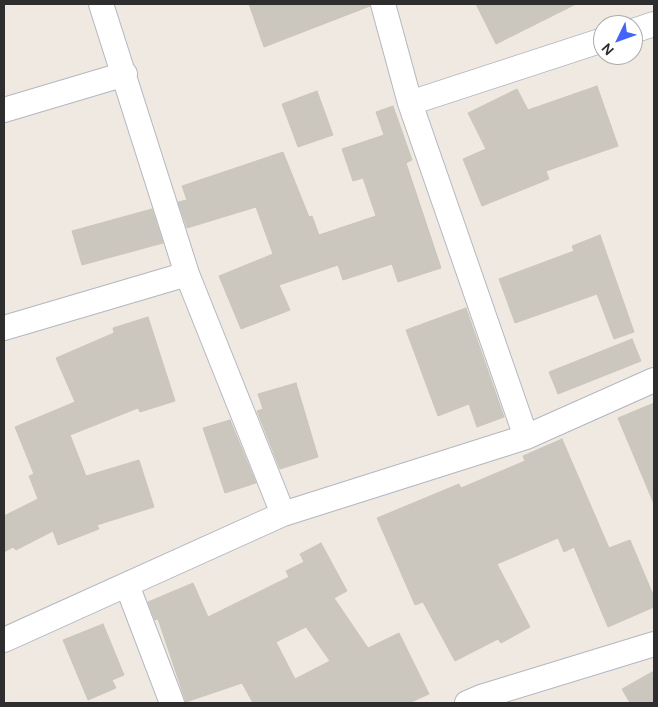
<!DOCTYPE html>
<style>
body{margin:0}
#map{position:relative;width:658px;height:707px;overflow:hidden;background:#efe9e1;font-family:"DM Sans",sans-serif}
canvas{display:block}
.frame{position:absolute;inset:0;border:5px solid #2e2e2e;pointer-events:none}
.north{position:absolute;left:593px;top:15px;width:50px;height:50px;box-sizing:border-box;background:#fff;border:1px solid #ababab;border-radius:50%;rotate:228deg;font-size:14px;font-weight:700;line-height:20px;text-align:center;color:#2e2e2e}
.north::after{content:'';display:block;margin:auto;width:18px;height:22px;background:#4264fb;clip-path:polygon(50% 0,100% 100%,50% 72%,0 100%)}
</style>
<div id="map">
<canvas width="658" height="707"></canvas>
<div class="frame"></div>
<div class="north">N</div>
</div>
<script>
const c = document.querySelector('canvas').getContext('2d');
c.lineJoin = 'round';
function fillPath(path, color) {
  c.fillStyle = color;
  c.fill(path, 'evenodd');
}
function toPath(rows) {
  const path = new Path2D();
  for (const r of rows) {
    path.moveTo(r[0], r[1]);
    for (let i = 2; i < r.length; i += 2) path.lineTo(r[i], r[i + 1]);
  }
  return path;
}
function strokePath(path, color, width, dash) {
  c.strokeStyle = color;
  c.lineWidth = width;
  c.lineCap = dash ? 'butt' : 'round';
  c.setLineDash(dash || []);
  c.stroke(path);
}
const building = toPath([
 [249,4,370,4,370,6,264,47,249,4],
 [476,4,576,4,496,44,476,4],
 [597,86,618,146,546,171,549,179,482,206,463,159,486,149,468,113,517,89,528,110,597,86],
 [317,91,333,135,298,147,282,104,317,91],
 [393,106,412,160,406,163,441,268,398,282,392,264,343,280,338,265,279,285,290,310,241,329,219,276,273,254,256,207,187,228,178,202,187,200,182,186,283,152,309,217,312,216,319,235,376,216,363,178,353,181,342,149,384,135,376,112,393,106],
 [152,209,163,243,82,265,72,231,152,209],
 [600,235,634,332,614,339,597,294,515,323,499,279,574,251,572,246,600,235],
 [466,308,504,417,477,427,469,404,438,416,406,330,466,308],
 [148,317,175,401,140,412,138,408,70,435,86,476,139,460,154,507,97,525,99,529,58,545,53,531,16,550,13,547,4,552,4,516,38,499,29,476,34,474,15,427,75,402,56,358,114,333,113,328,148,317],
 [632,339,641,361,558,394,549,372,632,339],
 [296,383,318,457,280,469,257,411,263,409,258,394,296,383],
 [654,403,654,504,618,418,654,403],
 [230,420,256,483,225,493,203,428,230,420],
 [562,439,609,548,630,540,654,597,654,607,608,627,574,547,564,552,558,538,497,564,530,627,501,643,498,639,455,661,423,602,415,605,377,518,459,484,461,488,525,461,523,456,562,439],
 [321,543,347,591,334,598,368,648,399,633,429,694,409,703,253,703,242,683,186,702,158,619,155,620,148,602,193,583,208,617,289,577,286,571,304,562,300,554,321,543],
 [306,627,330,661,295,679,276,642,306,627],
 [103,624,124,675,112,680,116,688,88,700,63,640,103,624],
 [654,671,654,703,630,703,622,689,654,671]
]);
fillPath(building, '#cbc7bf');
strokePath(building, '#cbc5ba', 1);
const street = toPath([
 [101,4,187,274,283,514],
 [383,4,410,103,526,437],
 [633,31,654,24],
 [410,103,603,40],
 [4,110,125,74],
 [4,328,187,274],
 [127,585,172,703],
 [4,640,283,514,526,437,654,380],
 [467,703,481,697,654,644]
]);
strokePath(street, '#b4b7c1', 26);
strokePath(street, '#fff', 24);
</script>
